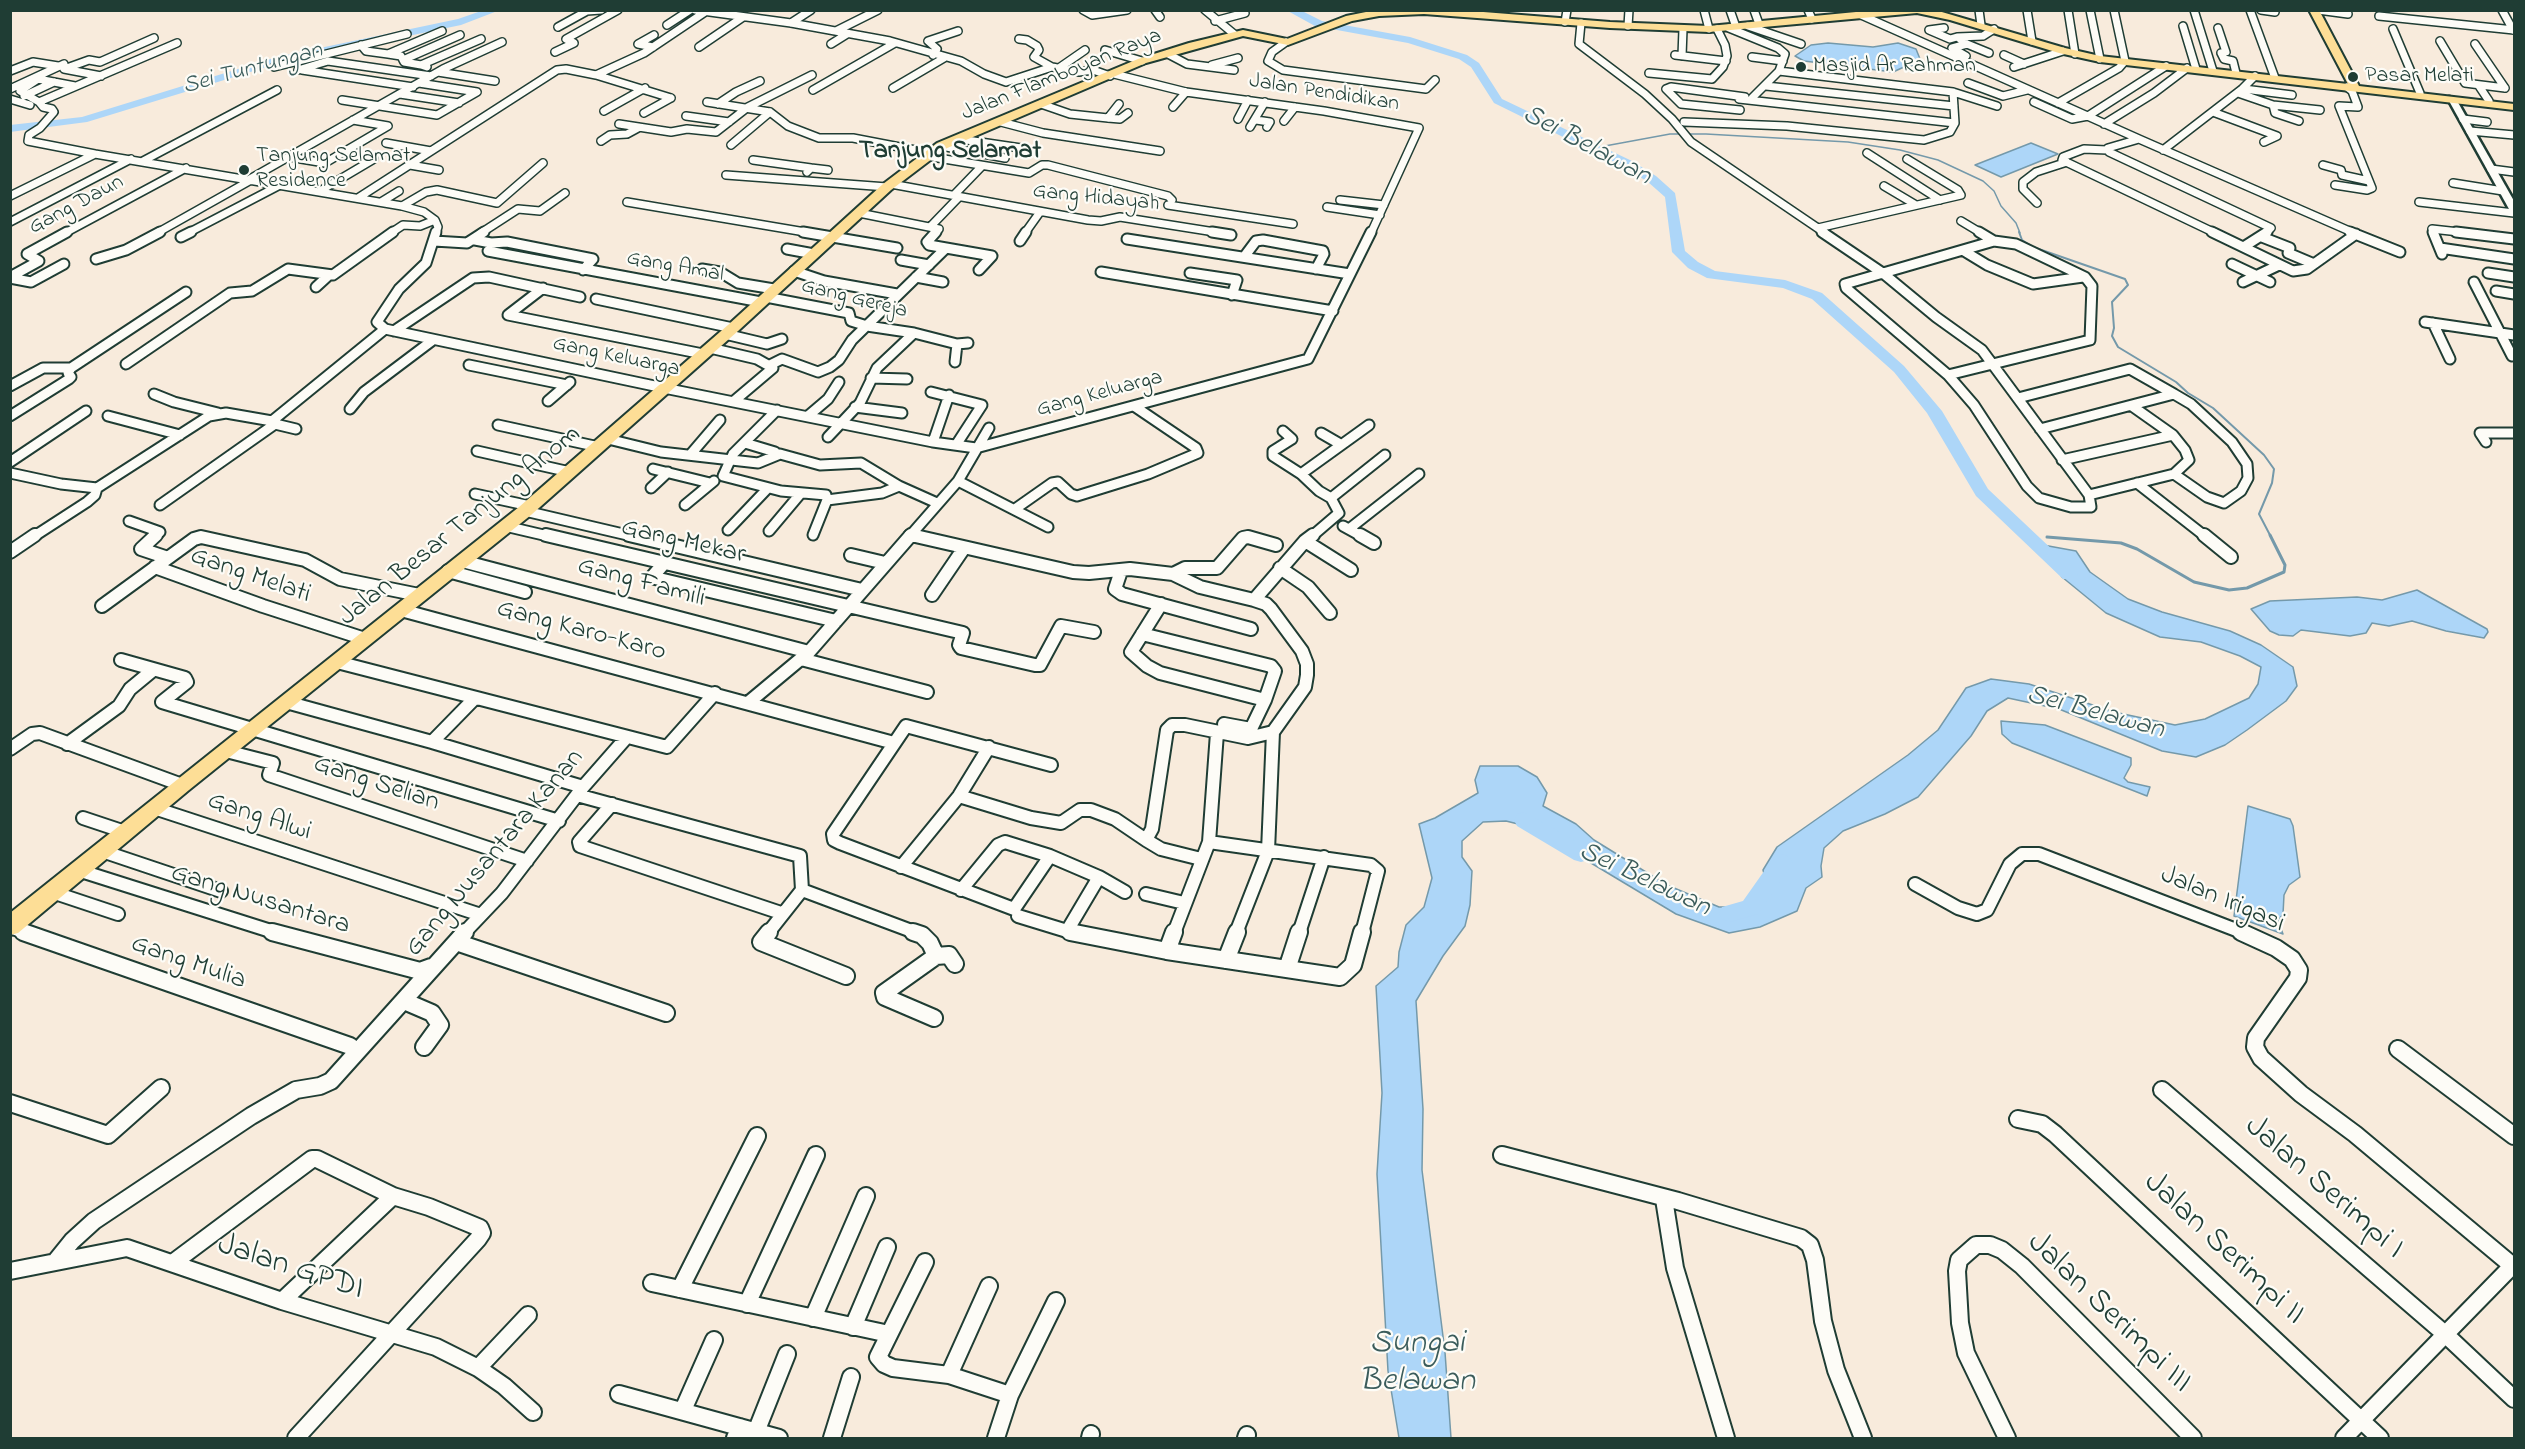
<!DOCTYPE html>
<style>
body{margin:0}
#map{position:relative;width:2525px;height:1449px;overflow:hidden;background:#f8ebdc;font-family:"Indie Flower",sans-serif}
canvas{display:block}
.frame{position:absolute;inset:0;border:12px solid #1f3d34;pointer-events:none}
</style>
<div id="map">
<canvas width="2525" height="1449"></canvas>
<div class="frame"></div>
</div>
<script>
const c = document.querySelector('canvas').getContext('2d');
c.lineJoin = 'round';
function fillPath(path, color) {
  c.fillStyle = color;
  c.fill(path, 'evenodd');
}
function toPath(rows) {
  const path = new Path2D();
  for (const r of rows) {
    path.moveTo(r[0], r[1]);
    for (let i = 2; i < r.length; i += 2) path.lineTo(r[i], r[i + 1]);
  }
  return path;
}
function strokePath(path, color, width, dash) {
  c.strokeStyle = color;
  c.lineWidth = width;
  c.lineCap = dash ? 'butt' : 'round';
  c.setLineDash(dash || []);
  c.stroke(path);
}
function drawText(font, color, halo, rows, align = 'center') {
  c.font = font + ' "Indie Flower",sans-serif';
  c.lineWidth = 4.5;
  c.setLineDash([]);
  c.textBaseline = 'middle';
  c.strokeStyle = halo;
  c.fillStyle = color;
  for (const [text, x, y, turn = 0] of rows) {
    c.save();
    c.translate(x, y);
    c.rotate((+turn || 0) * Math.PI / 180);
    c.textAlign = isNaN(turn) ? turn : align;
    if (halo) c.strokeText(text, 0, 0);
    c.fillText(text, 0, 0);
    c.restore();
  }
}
const water = toPath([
 [1828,43,1873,47,1898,43,1916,49,1922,64,1904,67,1893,72,1804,61,1795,56,1811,45,1828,43],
 [2031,143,2058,154,2001,177,1975,165,2031,143],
 [2043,545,2076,551,2090,572,2128,599,2162,612,2230,631,2261,645,2293,667,2297,686,2286,701,2247,730,2225,745,2196,757,2162,751,2059,709,2008,698,1987,711,1971,736,1918,797,1885,814,1843,831,1824,848,1821,866,1822,877,1806,888,1797,911,1760,927,1729,933,1676,914,1586,860,1552,836,1534,828,1506,821,1483,822,1462,841,1462,857,1472,871,1470,905,1465,926,1443,956,1416,1001,1423,1109,1422,1170,1445,1352,1451,1438,1399,1438,1388,1371,1377,1174,1382,1093,1376,986,1398,967,1399,952,1406,925,1424,907,1432,878,1419,824,1435,818,1478,793,1475,780,1480,766,1518,766,1537,777,1547,793,1543,806,1576,824,1594,840,1667,885,1719,907,1749,907,1768,888,1763,870,1777,847,1908,755,1938,730,1966,688,1991,679,2029,684,2114,712,2175,725,2205,719,2249,698,2258,684,2261,667,2240,656,2201,642,2160,637,2106,613,2062,577,2043,545],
 [2417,590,2487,629,2488,632,2484,638,2446,631,2412,621,2389,626,2372,623,2366,633,2350,636,2301,630,2293,636,2279,635,2270,631,2251,609,2270,601,2357,597,2382,600,2417,590],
 [2001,721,2045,725,2131,758,2131,765,2124,778,2128,782,2150,787,2147,796,2012,743,2002,734,2001,721],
 [2248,806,2290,819,2293,826,2300,877,2289,885,2284,895,2283,914,2278,921,2283,934,2234,916,2248,806]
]);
fillPath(water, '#add6f8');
strokePath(water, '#7499aa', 1.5);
strokePath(toPath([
 [1594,148,1670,134,1706,134,1848,142,1900,150,1938,160,1983,181,1994,191,2001,206,2016,223,2020,233]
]), '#7499aa', 1.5);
strokePath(toPath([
 [2019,232,2022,240,2033,247,2125,279,2128,285,2112,302,2114,328,2112,336,2118,347,2176,382,2188,393,2213,408,2264,455,2274,469,2272,483,2259,514,2271,537]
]), '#7499aa', 2);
strokePath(toPath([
 [2047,537,2121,543,2137,549,2194,582,2229,590,2247,588,2284,572,2285,565,2270,535]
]), '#7499aa', 3);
fillPath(toPath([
 [484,10,500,10,461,25,283,62,87,122,10,132,10,125,82,117,277,57,458,19,484,10],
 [1286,10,1300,10,1322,21,1410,37,1467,55,1479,63,1502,99,1632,161,1656,176,1675,193,1685,251,1698,262,1715,271,1785,280,1822,293,1904,366,1942,411,1988,489,2075,571,2078,575,2075,579,2063,579,1976,496,1927,413,1894,372,1812,299,1783,288,1707,278,1688,268,1672,252,1665,197,1648,182,1624,167,1494,103,1471,67,1459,59,1408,43,1315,26,1286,10],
 [1524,812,1588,848,1592,854,1588,860,1581,862,1574,860,1517,826,1514,820,1517,814,1524,812],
 [1782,854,1790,857,1793,863,1758,914,1730,922,1722,919,1719,913,1722,907,1743,901,1774,857,1782,854]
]), '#add6f8');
const minorFar3 = toPath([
 [695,10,791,23,890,41,961,61,984,74,1006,82,1052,67,1079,72,1093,70,1110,76],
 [1083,10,1092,15,1127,10],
 [1155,10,1160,17],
 [1205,10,1234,34],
 [1704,10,1709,29],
 [1730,10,1736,27],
 [1754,10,1759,24],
 [1808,10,1812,19],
 [1979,10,1981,25],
 [2027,10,2032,41],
 [2068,10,2075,54],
 [2090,10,2100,59],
 [2194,10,2213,71],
 [2250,10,2275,78],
 [2261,10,2275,12],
 [2318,10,2348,14],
 [2502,10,2513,30],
 [1859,14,2139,139],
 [2379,16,2514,30],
 [1215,21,1245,13],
 [1565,22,1567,10],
 [791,23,811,10],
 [1581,23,1579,44,1645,94,1672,119,1691,142,1825,233],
 [667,25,690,10],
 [1628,26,1629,10],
 [1748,26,1801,44],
 [2183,26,2196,69],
 [558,27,587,11,601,10],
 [1729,28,1778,48,1785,54,1779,71,1752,98,1753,100],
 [1944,28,1929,30,1950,39,1957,37],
 [2218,28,2226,52,2221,53,2224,59,2233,61,2236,73],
 [2393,29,2420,93],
 [836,31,878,10],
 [1019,39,1027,40,1037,46,1039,50,1034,57,1052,67],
 [2440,41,2465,83,2505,88],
 [1286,42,1272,52,1268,61,1283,70,1426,89,1435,80],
 [831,44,847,34],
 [1967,44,1989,53],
 [2475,44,2505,88],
 [361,45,366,51,388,54],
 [653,47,638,44,654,35],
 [699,47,743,17],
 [1105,50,1142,61],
 [555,52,574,43,566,39,618,10],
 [1168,54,1187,64,1234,70],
 [933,55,937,49,928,41,958,31],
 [1675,55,1726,61],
 [2004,55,2024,64],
 [1682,56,1683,29],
 [1966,56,1952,48,1967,44,1957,37,1983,36,1994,29],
 [1752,57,1783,61],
 [403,60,460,35],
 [421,65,404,62,401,56,388,54,442,31],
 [1212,65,1238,58],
 [274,67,407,34],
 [427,67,421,65,481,39],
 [2014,67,2063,51],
 [1059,68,1085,50],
 [298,70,328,61,431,76],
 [302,70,413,87],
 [10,71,33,62,58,66],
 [438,72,495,81],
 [1649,73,1712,79,1723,67,1727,56,1725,45,1717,29],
 [1114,74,1186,92,1324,111,1419,128,1371,233],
 [101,76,64,69,89,60,100,62,154,38],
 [1968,83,2003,96,2027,90],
 [1766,86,1954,106],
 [2479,86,2489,101],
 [893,88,944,58],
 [10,89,64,64],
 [2244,89,2292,95],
 [813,90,895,43],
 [1953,92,1997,106],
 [2238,93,2273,105,2275,113,2299,121],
 [400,94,459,103],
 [24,96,54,82],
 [671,98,596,75,644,53,705,12],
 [10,99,30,105],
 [1739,99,1955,123],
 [342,100,437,115,477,92,419,83],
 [39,102,20,91,38,79,75,86],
 [707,102,770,112,788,126,819,138,853,138,931,153],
 [2034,102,2072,119,2088,116,2166,66],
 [2058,103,2119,68,2125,61,2114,10],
 [718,104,736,92,760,81],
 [1041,104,1070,114,1108,118,1120,119,1128,113],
 [2273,105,2320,110],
 [1173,107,1186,92],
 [1740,110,1681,104,1666,89,1671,87,1745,97],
 [604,111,645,88],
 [2213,112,2277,136,2264,142],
 [644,113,671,98],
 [686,116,729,122],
 [1108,118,1119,104],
 [1238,119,1248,100],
 [2463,119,2487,122],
 [1256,120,1270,122,1267,127],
 [1284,121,1295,107],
 [1001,122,1043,133,1160,151],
 [1684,122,1787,126,1924,140,1950,132,1955,123,1953,92,1779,71],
 [619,124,671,132,687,129,716,132,748,107,812,75],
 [2104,124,2154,93,2187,68],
 [1250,127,1265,102],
 [2470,131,2514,135],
 [960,139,1021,148],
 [601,141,610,135,627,134,638,128],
 [386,143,431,151],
 [731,145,770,112],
 [941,146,1005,158],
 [2107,150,2084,149,2063,157,2062,160,2215,233],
 [2163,150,2242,89,2255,76],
 [1867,153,1940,200],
 [95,154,28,141,29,135,40,128,54,112,52,109,43,107,39,102,177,43],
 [926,156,1029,173,1042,165,1048,165,1168,196,1172,200],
 [289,157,325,163,388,126,353,120],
 [753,160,811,168],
 [143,161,277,90],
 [410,165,439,170],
 [2323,165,2341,170,2342,175,2369,181],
 [2491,169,2514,172],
 [807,172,811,168,828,170],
 [726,175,887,187],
 [248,180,443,69,502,42],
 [2453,183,2503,191],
 [891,184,1088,220,1101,221,1120,217,1221,233],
 [2335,185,2367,190,2372,188,2339,106,2358,107,2352,91,2347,87],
 [1884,186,1916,205],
 [320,191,374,159],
 [955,194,982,166],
 [10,196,95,154,402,206,424,212,435,220,438,227,436,233],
 [358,198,557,70,566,69,596,75],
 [1340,200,1384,205],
 [381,202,399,191],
 [627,202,811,233],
 [2419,202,2514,213],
 [2037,203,2023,189,2023,182,2036,172,2067,162],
 [1168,205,1293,224],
 [402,206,426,192,437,190,497,203,543,163],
 [1327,207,1380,215],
 [859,213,939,229,935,233],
 [1961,221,1981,233],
 [10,222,131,159],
 [930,227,958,198],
 [1818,228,1961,195,1958,190,1907,159],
 [65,233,186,168],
 [157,233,251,180],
 [188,233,280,185],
 [391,233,403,225,420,226,435,220],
 [481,233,518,209,540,211,565,193],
 [1025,233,1040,212],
 [2266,233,2271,228,2109,152,2108,148,2139,139,2354,233],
 [2434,233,2432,229,2468,233]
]);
const minorFar2 = toPath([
 [436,232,426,263,399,289,377,322,385,329,664,388,933,442,976,448,1308,359,1371,232],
 [803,232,897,248],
 [936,232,927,242,929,245,992,256,979,270],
 [1212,232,1231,235],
 [1822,232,1884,274,1936,317,1982,350,2089,495,2091,507,2071,507,2039,498,2027,486,1974,405,1948,375],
 [1979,232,1994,241],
 [2212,232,2293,271,2307,269,2356,234],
 [2350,232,2400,252],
 [2433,232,2442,254],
 [2456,232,2514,239],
 [181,237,191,232],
 [2262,237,2290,248],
 [1127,239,1350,274],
 [475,240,491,243,507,242,593,259,583,270],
 [434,241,467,243,484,232],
 [1020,241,1026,232],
 [1994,241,2016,244,2085,277,2092,286,2090,340,1948,375,1846,288,1845,284,1994,241],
 [2245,246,2267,232],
 [2440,248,2514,259],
 [787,249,814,254],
 [488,251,761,302],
 [1964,251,1987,265,2033,284,2083,277],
 [2288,253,2314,264],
 [1244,257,1256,241,1263,240,1323,251,1324,254,1316,269],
 [96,259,126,250,160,232],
 [901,260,929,265],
 [2232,264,2270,282],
 [702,269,720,272,738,283,774,289],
 [794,271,824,281,897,294],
 [1101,272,1333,311],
 [1190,273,1237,280,1232,295],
 [2488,273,2514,277],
 [10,277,39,261,27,254,67,232],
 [916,277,943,282],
 [10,278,31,282,64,264],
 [2243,282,2279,265],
 [2474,282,2512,356],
 [316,287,328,276],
 [543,288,508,315,703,354],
 [2496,291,2514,294],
 [766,297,849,313,851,321,867,326,914,333,957,344,968,343],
 [596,299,733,328],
 [2425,322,2514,335],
 [2433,323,2450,359],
 [394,331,473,278,489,277,580,297],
 [725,334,767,344,782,339],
 [710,348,757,359,773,368,734,401],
 [955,362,957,344],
 [126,364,230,293,252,291,288,269,333,275,393,232],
 [469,365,567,385],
 [770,365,782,359,818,372,830,367,839,360,852,340,946,248],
 [871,378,907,379],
 [10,386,43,368,71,368],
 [931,392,982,405,956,445],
 [154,394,174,402,218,413],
 [2018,398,2130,369,2174,394],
 [548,401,570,382],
 [855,407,902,413],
 [350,409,364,392,433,340],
 [777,410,733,454,723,476,781,491,826,495,827,500,882,493,899,486],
 [10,416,69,379,71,377,68,373,71,368,186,292],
 [108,416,180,435],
 [808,416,828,399,839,382],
 [275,424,296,429],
 [498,425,599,447],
 [2040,429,2174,394,2191,404,2232,442,2247,464,2248,478,2241,491,2224,503,2207,497,2174,474,2089,495],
 [1283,431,1292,439,1273,451,1273,456,1301,474,1319,491,1331,498,1339,513,1311,537],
 [1321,433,1340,444],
 [2173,435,2185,450,2189,460,2174,474],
 [828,437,860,403,877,368,914,333],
 [608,439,661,452,758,463,780,454,820,465,861,463,899,486,937,503],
 [933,442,949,395],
 [2486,442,2480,433,2514,433],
 [745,443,775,452],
 [477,451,570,472],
 [690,455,720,420],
 [2062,460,2173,435,2132,406],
 [10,462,86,411],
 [653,469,710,483],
 [10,473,61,484,97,488,209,416,226,413,272,421],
 [1301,474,1369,425],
 [958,481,1048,527],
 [2137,483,2206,537],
 [651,488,668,472],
 [475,494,530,506],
 [1331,498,1385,455],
 [160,505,275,424,272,421,385,329],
 [685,505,714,481],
 [1015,509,1052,483,1058,482,1071,494,1077,496,1148,474,1198,453,1196,448,1134,406],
 [525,511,636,537],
 [129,521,160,532,154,537],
 [505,526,552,537],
 [1343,526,1363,537],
 [1349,529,1419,474],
 [728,530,768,488],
 [769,531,801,493],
 [813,535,827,500],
 [909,535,918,537],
 [33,537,87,502,95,495,97,488],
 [909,537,958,481,989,428]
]);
const minorFar1 = toPath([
 [156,535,141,549,168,558],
 [546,535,963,633,959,645,961,648,1035,665,1040,665,1061,626,1094,632],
 [629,535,862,590],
 [911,535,1073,572,1089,573,1130,569,1173,574,1200,587,1254,600,1266,604,1271,609,1302,651,1307,664,1307,675,1305,687,1273,732,1268,851,1236,933],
 [1360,535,1374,543],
 [2204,535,2231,557],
 [1305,541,1351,570],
 [10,552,35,535],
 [851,555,885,563],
 [462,561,809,652],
 [665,562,653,576,655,578,836,621],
 [155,567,263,606,365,639],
 [1280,568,1308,587,1330,613],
 [448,571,525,592],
 [1121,571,1115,589,1122,594,1251,629],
 [1173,574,1185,568,1217,568,1243,538,1248,537,1276,545],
 [932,595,964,548],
 [1254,600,1305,541,1313,535],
 [1161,604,1131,652,1147,666,1160,673,1265,700,1251,729,1224,724],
 [102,606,194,539,201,537,305,560,340,579,419,595],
 [401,610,894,743],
 [1142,634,1271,666,1275,671,1265,700],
 [801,659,927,692],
 [121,660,185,678,187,682,162,702],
 [337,662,667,747,715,693],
 [475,698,432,742,583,787],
 [162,702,559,821],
 [286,702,432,742],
 [749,702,809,652,911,535],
 [67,744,119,706,130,689,153,670],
 [10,749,32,734,40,733,182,785],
 [226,751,273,763,269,775,527,861],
 [577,795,800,856,802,890,768,933],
 [959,796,1031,818,1061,823,1080,810,1091,810,1115,819,1146,840],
 [612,804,579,842,580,846,781,913],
 [154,808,481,915],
 [83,818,125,832],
 [1209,842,1217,733],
 [102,851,221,891],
 [1050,856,1014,909,840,843,834,840,833,834,906,726,1051,765],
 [1201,859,1161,849,1146,840,1152,829,1167,730,1172,725,1185,725,1248,738,1273,732],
 [901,867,959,796,989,747],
 [78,870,277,933],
 [1099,877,1125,892],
 [1915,884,1958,908,1977,914,1987,910,2010,864,2022,854,2039,854,2244,933],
 [802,890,917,933],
 [961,890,998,845,1005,842,1050,856,1099,877,1067,931,1018,916],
 [52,892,118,914],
 [1146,894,1184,903],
 [10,927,27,933],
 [1067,931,1077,933],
 [464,933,502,893,583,787,626,738],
 [1174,933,1209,842,1371,865,1378,871,1362,933],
 [1299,933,1324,857]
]);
const minor = toPath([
 [23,932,350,1046],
 [272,932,420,971,431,967],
 [769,932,761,942,846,976],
 [913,932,922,935,930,943,936,956],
 [1070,932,1167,951],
 [2241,932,2276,948,2292,959,2299,970,2298,978,2256,1038,2255,1047,2261,1058,2301,1094,2355,1134,2514,1267],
 [456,942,666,1013],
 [1167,951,1340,977,1353,965,1362,932],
 [1167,951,1174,932],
 [1226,960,1237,932],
 [1287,969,1299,932],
 [404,1001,432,1013,440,1025,424,1047],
 [934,1018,885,997,884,993,936,956,949,955,955,964],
 [2398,1049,2514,1136],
 [2162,1090,2445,1334,2514,1399],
 [10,1103,108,1135,161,1088],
 [2018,1119,2042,1124,2055,1134,2380,1438],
 [1502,1155,1678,1201,1801,1238,1810,1245,1815,1260,1823,1321,1836,1370,1863,1438],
 [1664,1199,1675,1268,1726,1438],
 [55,1262,72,1241,94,1221,251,1116,296,1090,320,1086,331,1081,465,932],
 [174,1262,312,1159,317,1159,393,1196,429,1207,480,1228,482,1233,478,1239,296,1438],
 [925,1262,878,1357,884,1364,893,1368,949,1375,1010,1395,1056,1301],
 [10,1271,127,1248,282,1301,436,1347,478,1368,504,1386,533,1412],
 [652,1283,889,1334],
 [680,1289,757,1136],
 [282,1301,393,1196],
 [747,1304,816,1155],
 [813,1318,866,1196],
 [853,1327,887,1247],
 [478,1368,528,1315],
 [949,1375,989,1286],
 [619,1394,779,1438],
 [683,1410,714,1340],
 [756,1432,787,1354],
 [735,1438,740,1427],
 [832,1438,851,1377],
 [996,1438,1010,1395],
 [1090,1438,1091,1434],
 [1246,1438,1247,1435],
 [2007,1438,1966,1353,1960,1323,1957,1271,1959,1260,1976,1245,1990,1245,2002,1250,2022,1266,2193,1438],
 [2344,1438,2514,1264]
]);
const tertiary = toPath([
 [2449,97,2456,99,2514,201,2514,212,2509,209,2448,99,2449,97]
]);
const primary = toPath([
 [1376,10,1458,10,1610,22,1709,26,1877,10,1935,10,2065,48,2100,56,2348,84,2309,10,2319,10,2359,86,2514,104,2514,110,2100,62,2059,53,1950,20,1917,13,1709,32,1610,28,1424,14,1379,16,1352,21,1288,45,1243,36,1146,63,945,149,891,190,738,331,531,515,189,790,18,933,10,935,10,913,519,507,728,325,883,184,937,143,1138,59,1189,43,1243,30,1287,39,1346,16,1376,10]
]);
strokePath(minorFar3, '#1f3d34', 10);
strokePath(minorFar2, '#1f3d34', 13);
strokePath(minorFar1, '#1f3d34', 16);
strokePath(minor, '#1f3d34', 20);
strokePath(tertiary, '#1f3d34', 5);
strokePath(primary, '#1f3d34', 4);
strokePath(minorFar3, '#fdfcf7', 7);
strokePath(minorFar2, '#fdfcf7', 9);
strokePath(minorFar1, '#fdfcf7', 12);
strokePath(minor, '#fdfcf7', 16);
fillPath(tertiary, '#fdfcf7');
fillPath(primary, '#fdde96');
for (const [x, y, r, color] of [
 [1801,67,6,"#1f3d34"],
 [2353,77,6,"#1f3d34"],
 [244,170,6,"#1f3d34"]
]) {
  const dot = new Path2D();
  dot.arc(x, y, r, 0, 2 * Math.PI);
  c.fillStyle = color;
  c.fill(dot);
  strokePath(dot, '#fdfcf7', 2);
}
drawText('22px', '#1f3d34', '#fdfcf7', [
 ["Masjid Ar Rahman",1813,67],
 ["Pasar Melati",2365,77],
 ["Tanjung Selamat",256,157],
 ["Residence",256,182]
], 'left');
drawText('22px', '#1f3d34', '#fdfcf7', [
 ["Jalan Flamboyan Raya",1062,76,-22],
 ["Jalan Pendidikan",1324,94,9],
 ["Gang Hidayah",1096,199,6],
 ["Gang Daun",77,206,-28],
 ["Gang Amal",675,268,10],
 ["Gang Gereja",854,300,14],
 ["Gang Keluarga",616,358,12],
 ["Gang Keluarga",1100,395,-15]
]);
drawText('italic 24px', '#3b5c5b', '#fdfcf7', [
 ["Sei Tuntungan",253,70,-15]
]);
drawText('bold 26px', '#1f3d34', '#fdfcf7', [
 ["Tanjung Selamat",950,153]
]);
drawText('27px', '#1f3d34', '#fdfcf7', [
 ["Jalan Besar Tanjung Anom",461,527,-39],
 ["Gang Mekar",683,543,13],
 ["Gang Melati",250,577,19],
 ["Gang Famili",641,584,15],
 ["Gang Karo-Karo",581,632,15],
 ["Gang Selian",376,785,18],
 ["Gang Alwi",259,818,18],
 ["Gang Nusantara Kanan",496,854,-50],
 ["Gang Nusantara",260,901,17],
 ["Jalan Irigasi",2222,901,23],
 ["Gang Mulia",188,964,19]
]);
drawText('italic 28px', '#3b5c5b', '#fdfcf7', [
 ["Sei Belawan",1586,147,28],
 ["Sei Belawan",2095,714,15],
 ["Sei Belawan",1644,881,25]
]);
drawText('33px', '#1f3d34', '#fdfcf7', [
 ["Jalan Serimpi I",2323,1189,41],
 ["Jalan Serimpi II",2223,1250,43],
 ["Jalan GPDI",290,1269,18],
 ["Jalan Serimpi III",2108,1314,44]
]);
drawText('italic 33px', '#3b5c5b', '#fdfcf7', [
 ["Sungai",1417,1346],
 ["Belawan",1417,1384]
]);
</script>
